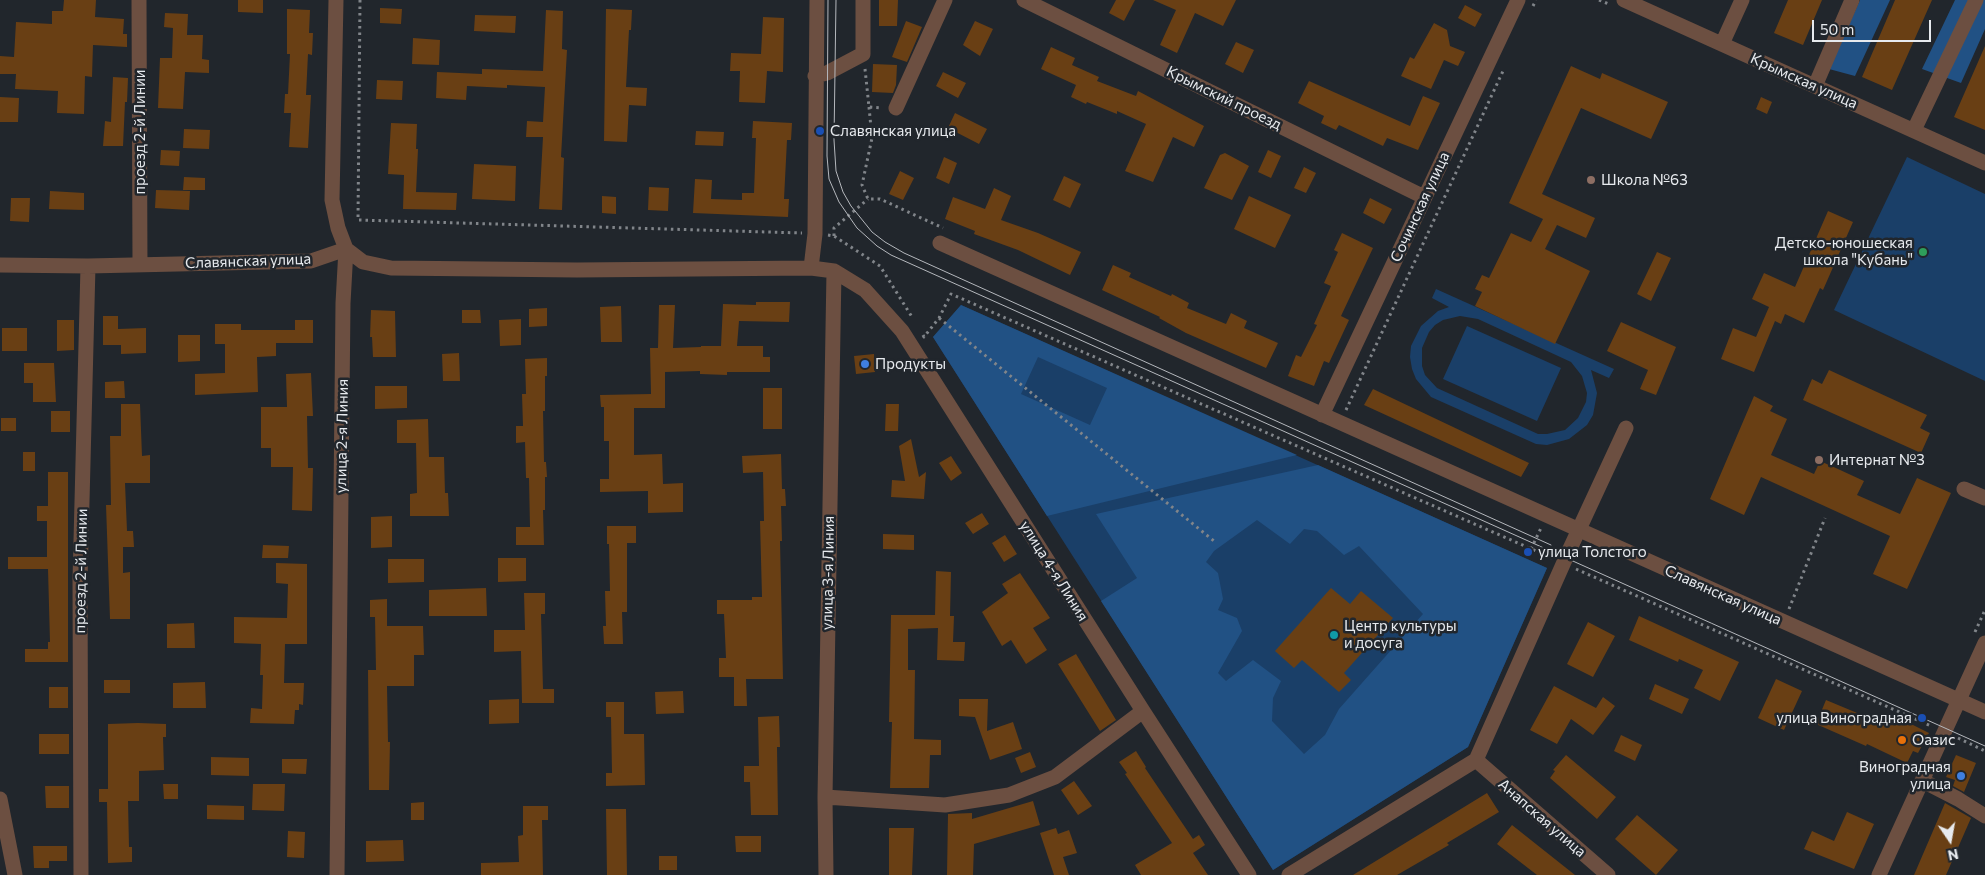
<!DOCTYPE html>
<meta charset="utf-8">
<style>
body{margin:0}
#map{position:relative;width:1985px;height:875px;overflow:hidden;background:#21262c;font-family:Commissioner,sans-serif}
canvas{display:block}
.north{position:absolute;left:1925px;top:815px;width:50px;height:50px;-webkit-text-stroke:4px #21262c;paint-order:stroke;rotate:168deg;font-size:14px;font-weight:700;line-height:20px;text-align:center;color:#e7eaee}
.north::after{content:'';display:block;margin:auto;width:18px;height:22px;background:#e7eaee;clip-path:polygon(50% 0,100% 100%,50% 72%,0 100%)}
.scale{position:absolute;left:1812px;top:20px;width:119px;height:22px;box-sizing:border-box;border:2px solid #e7eaee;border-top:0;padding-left:6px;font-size:15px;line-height:18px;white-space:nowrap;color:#e7eaee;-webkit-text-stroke:4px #21262c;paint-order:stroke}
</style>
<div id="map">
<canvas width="1985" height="875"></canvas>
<div class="north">N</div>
<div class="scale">50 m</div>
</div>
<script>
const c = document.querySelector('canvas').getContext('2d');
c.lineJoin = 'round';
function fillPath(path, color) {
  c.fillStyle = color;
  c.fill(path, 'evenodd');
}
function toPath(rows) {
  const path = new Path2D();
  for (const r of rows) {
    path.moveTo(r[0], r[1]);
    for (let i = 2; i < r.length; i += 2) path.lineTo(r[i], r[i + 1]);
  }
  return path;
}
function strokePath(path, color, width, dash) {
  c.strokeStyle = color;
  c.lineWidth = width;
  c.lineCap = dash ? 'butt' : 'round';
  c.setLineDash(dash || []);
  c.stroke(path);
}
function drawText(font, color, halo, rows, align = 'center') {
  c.font = font + ' Commissioner,sans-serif';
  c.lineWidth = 5;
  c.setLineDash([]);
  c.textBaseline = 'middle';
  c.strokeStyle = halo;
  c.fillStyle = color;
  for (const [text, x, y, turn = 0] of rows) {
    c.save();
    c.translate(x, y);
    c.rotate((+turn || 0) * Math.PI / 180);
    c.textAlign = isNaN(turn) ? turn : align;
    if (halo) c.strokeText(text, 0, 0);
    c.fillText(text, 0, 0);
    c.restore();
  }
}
fillPath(toPath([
 [1907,157,1985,194,1985,381,1834,310],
 [1436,289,1614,369,1609,378,1591,370,1597,393,1593,415,1587,425,1569,439,1547,445,1536,444,1431,397,1416,379,1412,369,1410,357,1411,346,1421,326,1438,311,1449,307,1432,298],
 [1460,316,1478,319,1571,362,1582,376,1587,393,1586,402,1578,418,1565,430,1547,434,1538,434,1437,388,1425,375,1422,366,1422,348,1429,332,1435,325,1443,320],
 [961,305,1547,568,1468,747,1273,870,933,337],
 [1467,326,1561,368,1537,421,1443,379]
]), '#1a3f68');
fillPath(toPath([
 [1860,0,1890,0,1855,76,1829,69],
 [1955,0,1985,0,1985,29,1961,83,1922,69],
 [961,305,1297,455,1047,516,933,337],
 [1038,357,1107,388,1090,425,1021,394],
 [1318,465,1547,568,1468,747,1273,870,1101,601,1137,578,1096,514],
 [1257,520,1290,544,1304,529,1317,531,1344,555,1359,546,1423,614,1339,709,1325,735,1304,754,1272,721,1273,698,1281,681,1253,660,1226,681,1218,673,1242,631,1237,618,1218,610,1223,599,1218,573,1206,562,1214,551]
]), '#215184');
fillPath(toPath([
 [64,0,96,0,95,17,124,19,123,34,127,34,127,47,93,45,92,77,85,76,84,114,57,113,58,91,15,89,16,74,0,74,0,56,14,57,16,22,52,24,52,11,63,11],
 [238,0,263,0,263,13,238,12],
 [879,0,898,0,897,26,879,26],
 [1116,0,1135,0,1124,21,1109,13],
 [1153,0,1236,0,1223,26,1195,13,1177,53,1160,45,1176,10],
 [1788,0,1822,0,1803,45,1774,33],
 [1895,0,1932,0,1892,90,1862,77],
 [1465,5,1482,14,1475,27,1458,18],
 [380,8,402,9,401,24,380,23],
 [287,9,310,10,309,33,313,33,312,55,308,54,306,95,311,95,308,148,289,147,291,113,284,113,285,94,288,94,290,54,287,54],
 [606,9,632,10,631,30,629,30,626,87,647,88,646,106,629,105,627,142,604,141],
 [546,10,563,11,562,49,567,50,561,157,564,158,562,210,539,209,543,137,526,137,527,121,543,122,545,87,507,85,507,88,467,86,466,100,436,98,437,72,482,74,482,69,543,71],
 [165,13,188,14,187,35,203,35,202,59,209,60,209,73,185,72,183,109,158,108,160,58,172,58,173,28,164,27],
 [475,15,516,16,515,33,474,31],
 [763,17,784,18,783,72,767,71,765,103,739,102,740,71,730,71,731,53,761,54],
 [906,21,922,27,907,62,892,57],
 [975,21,993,29,980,56,963,45],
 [1434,23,1447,30,1450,46,1465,52,1458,66,1444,60,1431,89,1401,76,1410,57,1414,59],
 [413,38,440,40,439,65,412,64],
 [1236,42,1254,50,1243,73,1225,64],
 [1985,46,1985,130,1954,117],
 [1051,47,1075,58,1072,65,1099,77,1097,81,1136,96,1138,91,1204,126,1194,147,1173,137,1153,182,1125,171,1146,124,1117,111,1117,114,1087,102,1086,104,1071,97,1076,85,1041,69],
 [873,64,897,65,896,85,893,93,872,92],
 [1571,66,1600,79,1602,73,1668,102,1651,139,1581,108,1542,194,1595,218,1586,238,1557,225,1545,249,1590,271,1555,344,1475,306,1482,292,1475,289,1482,275,1489,278,1511,233,1531,242,1543,219,1509,203],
 [943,72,966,83,958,98,936,86],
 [113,77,128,78,127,102,125,102,123,146,103,146,105,121,111,122],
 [377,80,403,81,402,100,376,99],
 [1309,81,1410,126,1423,96,1440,103,1418,150,1387,138,1383,146,1339,125,1336,130,1321,123,1324,116,1298,103],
 [0,97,19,98,18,122,0,122],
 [1761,97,1772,102,1767,114,1756,109],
 [955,113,987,129,979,144,948,128],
 [753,121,792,123,791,140,787,140,784,199,789,199,788,217,693,213,695,179,712,180,711,199,742,200,742,193,754,193,756,138,752,138],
 [391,123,417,124,416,149,418,149,416,192,457,193,456,210,403,209,404,175,388,174],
 [184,129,210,130,209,149,183,148],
 [696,131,724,132,723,146,695,145],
 [161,150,180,151,179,166,160,165],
 [1268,150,1281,156,1271,178,1258,172],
 [1225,153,1249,166,1232,200,1204,188,1220,155],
 [944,157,957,163,949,184,936,178],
 [474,164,516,166,515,201,472,199],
 [1304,167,1316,173,1306,193,1294,188],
 [900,171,914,178,903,200,889,194],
 [1064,176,1081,184,1070,208,1053,200],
 [184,177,205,178,205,190,183,190],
 [649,187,669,188,668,211,648,210],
 [994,188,1011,196,1001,220,1038,233,1081,252,1070,275,1018,250,974,234,975,231,945,219,953,197,985,209],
 [156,190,190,191,189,210,155,208],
 [50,191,84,193,84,210,49,209],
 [602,196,616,197,616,214,602,213],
 [1249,196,1291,215,1275,248,1234,229],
 [11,198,30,198,29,222,10,221],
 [1370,198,1392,209,1384,224,1363,213],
 [1828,211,1853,222,1823,290,1820,288,1804,323,1785,314,1781,324,1775,321,1754,372,1721,359,1733,328,1756,337,1769,307,1752,299,1764,273,1795,287],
 [1342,233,1373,248,1341,316,1349,320,1329,363,1324,361,1314,386,1288,376,1296,355,1301,357,1317,325,1314,324,1331,286,1324,283,1338,252,1334,250],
 [1657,252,1671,258,1651,301,1637,294],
 [1113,265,1131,273,1129,277,1171,296,1172,294,1189,303,1187,308,1226,324,1231,313,1247,321,1244,328,1278,343,1266,368,1186,333,1159,318,1160,317,1102,290],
 [756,302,790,302,789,322,739,321,737,346,763,346,763,357,770,357,770,372,727,372,727,375,700,374,700,371,665,372,665,408,634,408,634,455,662,454,663,484,683,483,683,512,648,513,648,491,600,492,600,479,609,479,609,441,604,441,604,407,601,407,600,395,651,394,650,348,658,348,659,305,675,305,673,348,701,347,701,346,721,346,723,304,756,305],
 [621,306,622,342,601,342,600,307],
 [547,308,547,326,529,327,529,309],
 [371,310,395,311,396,357,373,357,372,337,370,337],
 [462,310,480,310,481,323,462,323],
 [103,316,118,316,118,329,146,328,146,353,121,354,121,345,103,345],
 [521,319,521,345,500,346,499,320],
 [57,320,74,320,74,350,57,351],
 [295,320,313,320,313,343,276,343,276,356,257,357,258,392,195,395,195,374,225,373,225,344,215,344,215,324,241,324,241,330,295,330],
 [1621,322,1676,347,1656,395,1640,389,1648,370,1607,351],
 [2,328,27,328,27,351,2,351],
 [178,335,200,335,200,361,178,362],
 [459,353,460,381,443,381,442,354],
 [874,354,875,372,856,374,854,356],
 [547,358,547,376,545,376,545,411,543,411,544,462,546,462,547,477,545,477,545,510,543,510,544,545,516,545,516,527,530,527,529,478,526,478,525,442,516,443,516,426,523,426,522,394,526,394,525,359],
 [24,363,54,363,56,402,33,402,33,383,24,383],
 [1829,370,1927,415,1920,428,1930,433,1921,453,1803,400,1812,379,1822,384],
 [311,373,313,416,307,416,308,468,313,468,312,511,292,510,293,467,271,467,271,448,261,448,261,407,287,407,286,374],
 [124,381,125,398,105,398,105,382],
 [375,386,407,386,407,408,375,409],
 [763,388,782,388,782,429,763,429],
 [1373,389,1529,463,1521,477,1364,405],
 [1754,396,1773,406,1770,411,1787,419,1771,455,1814,474,1820,461,1838,469,1864,481,1857,495,1900,514,1917,478,1951,493,1907,589,1873,574,1890,536,1761,477,1744,515,1710,499],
 [121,404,140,404,142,456,150,455,150,483,125,483,127,531,133,531,134,547,123,547,123,573,130,572,130,619,110,619,106,505,111,505,110,436,121,436],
 [886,404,899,404,898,431,885,431],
 [51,411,70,411,70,432,51,432],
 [1,418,16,418,16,431,1,431],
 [428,419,429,457,444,457,445,493,448,493,449,516,410,516,410,494,417,493,416,443,397,443,397,420],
 [911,439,919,477,926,472,924,499,891,497,892,480,905,481,899,446],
 [23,452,35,452,35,471,23,471],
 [781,454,782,489,785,489,786,506,781,506,782,541,780,541,783,679,746,679,747,706,734,706,734,677,719,677,719,658,726,658,724,614,717,614,717,600,752,600,752,597,762,597,760,521,764,521,763,472,743,473,742,456],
 [951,456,962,473,951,481,939,463],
 [48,472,68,472,68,662,25,662,25,649,48,649,48,642,50,642,48,569,8,569,8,557,47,557,47,521,37,521,37,506,48,506],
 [982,513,989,524,973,534,965,523],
 [392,516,392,547,371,548,371,517],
 [607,526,636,526,636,543,627,543,627,612,622,612,623,644,604,644,603,626,606,626,605,591,610,591,609,544,607,544],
 [883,534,914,535,914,550,883,549],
 [1005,535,1017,554,1004,562,992,543],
 [263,545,289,546,288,558,262,558],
 [498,558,526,558,526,581,498,582],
 [388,559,424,559,424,582,388,583],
 [276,563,307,564,307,644,285,644,284,683,304,683,303,705,299,704,299,710,295,710,294,724,250,723,251,708,262,709,263,675,260,675,261,644,234,643,234,617,287,618,288,584,276,583],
 [936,571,951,572,950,616,954,616,953,642,965,642,964,661,937,660,938,628,908,629,908,670,915,670,914,739,941,740,941,755,930,755,929,788,890,788,892,722,889,722,891,615,935,615],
 [1020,573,1050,618,1033,628,1047,650,1026,664,1011,640,1002,646,982,612,1008,593,1002,584],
 [486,588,487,616,429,616,429,590],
 [1331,588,1350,604,1361,591,1393,618,1344,673,1351,680,1339,692,1302,660,1294,668,1275,651],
 [524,593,545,593,545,614,541,614,543,689,554,689,554,703,522,703,521,651,494,652,494,630,525,630],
 [387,599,387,626,423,626,424,655,414,655,414,686,387,686,388,742,390,742,389,790,369,790,368,670,376,670,375,617,370,617,370,600],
 [1639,616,1739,662,1720,701,1694,688,1703,670,1679,659,1678,662,1629,640],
 [1588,622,1615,636,1593,677,1567,664],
 [194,623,195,648,167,648,167,624],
 [1076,654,1116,720,1100,731,1058,664],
 [1776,679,1802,691,1784,730,1758,718],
 [104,680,130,680,130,693,104,693],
 [205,682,206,708,173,708,173,683],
 [1655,684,1689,699,1682,714,1649,699],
 [1554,686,1596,708,1603,697,1615,706,1593,735,1571,719,1557,744,1530,730],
 [49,687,68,687,68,708,49,708],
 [683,691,684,713,656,714,655,692],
 [519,699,519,723,489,724,489,700],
 [959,699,988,699,987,731,1013,722,1022,749,990,760,975,717,959,716],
 [1826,700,1886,725,1891,714,1929,733,1918,753,1913,751,1907,763,1867,744,1866,746,1816,724],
 [606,702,624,702,624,734,644,734,645,785,606,786,606,773,612,773,611,717,606,717],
 [779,716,780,747,777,747,778,815,751,815,750,782,744,782,744,766,759,766,758,717],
 [138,723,166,724,166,737,163,737,164,770,139,771,139,801,128,801,129,847,132,847,132,862,108,863,107,802,99,802,99,789,108,789,108,724],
 [39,734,69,734,69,754,39,754],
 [1621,735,1642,745,1635,761,1614,751],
 [1136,751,1146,767,1145,768,1193,839,1199,835,1205,845,1193,853,1208,875,1141,875,1135,865,1172,843,1125,774,1127,773,1119,762],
 [1030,752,1036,767,1021,773,1015,758],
 [1566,755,1616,797,1597,819,1550,778,1555,771,1553,770],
 [1956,755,1976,763,1964,792,1953,786,1955,780,1946,777],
 [211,757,249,758,249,776,211,775],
 [282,759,307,759,306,774,282,773],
 [1074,781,1092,806,1078,815,1061,790],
 [163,784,178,784,178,799,164,799],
 [253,784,285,784,284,811,252,810],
 [45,786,69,786,69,808,46,808],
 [1487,793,1499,812,1447,843,1449,845,1397,875,1353,875],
 [1033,801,1040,825,974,844,973,875,947,875,948,814,972,813,972,819],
 [424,802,424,820,411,820,411,803],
 [1945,803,1971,818,1946,875,1914,875],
 [207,805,244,806,244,820,207,819],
 [523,806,548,806,548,820,542,820,543,875,481,875,481,863,519,862,518,836,523,835],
 [606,809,626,809,627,875,607,875],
 [1847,812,1874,824,1854,869,1804,849,1812,831,1834,841],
 [1637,815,1678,850,1656,875,1615,839],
 [1512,825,1575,875,1537,875,1497,844],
 [889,828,914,828,912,875,889,875],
 [1056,828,1058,834,1069,830,1077,853,1063,857,1069,875,1054,875,1040,833],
 [288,831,305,832,304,858,287,857],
 [735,836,761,836,761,852,736,852],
 [403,840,404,861,366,862,366,841],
 [33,846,67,846,67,861,49,861,49,868,34,868],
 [659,856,677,856,677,870,659,870]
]), '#693f14');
strokePath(toPath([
 [360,0,358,220,802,233],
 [1599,0,1611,5],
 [1533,6,1536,0],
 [865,69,869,107,882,108],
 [869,107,872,138,862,185,868,199,880,199,943,228],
 [828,235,834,236,880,266,912,317],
 [834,236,834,228,868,199],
 [939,318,1214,541],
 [923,335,924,337,939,318,951,294,1552,558],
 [1346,410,1503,71],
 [1531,549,1541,528],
 [1576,569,1931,726],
 [1789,609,1825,518],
 [1975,632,1985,610],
 [1958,738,1985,751]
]), '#81858a', 3, [2.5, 4]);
strokePath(toPath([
 [139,0,140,265],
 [336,0,332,200,338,228,346,249,343,303,337,875],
 [1024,0,1424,197],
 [1624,0,1985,163],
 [1722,44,1742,0],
 [815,76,827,73,863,54,863,0],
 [1815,86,1852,0],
 [896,108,945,0],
 [1914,130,1976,0],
 [940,243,1985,712],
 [346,249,363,262,391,268,577,270,811,268,834,271,865,290,902,331,1143,711,1249,875],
 [0,265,88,266,311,261,346,249],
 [811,268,815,234,817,0],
 [1322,415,1518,0],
 [1964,489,1985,498],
 [1476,760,1608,875],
 [1923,781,1958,799,1985,816],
 [825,797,945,805,1009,795,1055,777,1143,711],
 [0,799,15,875],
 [81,875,80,580,88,266],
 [826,875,825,797,834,271],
 [1289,875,1476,760,1568,553,1626,428],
 [1879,875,1985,643]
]), '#6c4f41', 15);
strokePath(toPath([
 [828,0,827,156,829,179,839,202,857,228,877,246,891,255,1985,746],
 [836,0,834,140,836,171,843,192,851,206,872,232,885,242,904,253,1551,545]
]), '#b5b8bd', 1);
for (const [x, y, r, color] of [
 [820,131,5,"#1a4fb4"],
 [1591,180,5,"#8d6e63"],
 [1923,252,5,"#2e9e5b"],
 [865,364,5,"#3f7fe0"],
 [1819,460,5,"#8d6e63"],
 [1528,552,5,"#1a4fb4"],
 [1334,635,5,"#0f9aa8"],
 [1922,718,5,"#1a4fb4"],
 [1902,740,5,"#e8710a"],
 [1961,776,5,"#3f7fe0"]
]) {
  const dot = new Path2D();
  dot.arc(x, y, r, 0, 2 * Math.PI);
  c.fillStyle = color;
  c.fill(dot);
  strokePath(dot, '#21262c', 2);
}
drawText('15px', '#e7eaee', '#21262c', [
 ["Крымская улица",1804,81,24],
 ["Крымский проезд",1224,98,26],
 ["проезд 2-й Линии",140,132,-90],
 ["Сочинская улица",1420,207,-65],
 ["Славянская улица",248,261,-2],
 ["улица 2-я Линия",342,436,-89],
 ["проезд 2-й Линии",81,571,-89],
 ["улица 4-я Линия",1054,571,58],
 ["улица 3-я Линия",828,573,-89],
 ["Славянская улица",1723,595,24],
 ["Анапская улица",1542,818,41]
]);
drawText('15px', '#e7eaee', '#21262c', [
 ["Славянская улица",830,131],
 ["Школа №63",1601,180],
 ["Детско-юношеская",1913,243,"right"],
 ["школа \"Кубань\"",1913,260,"right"],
 ["Продукты",875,364],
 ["Интернат №3",1829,460],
 ["улица Толстого",1538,552],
 ["Центр культуры",1344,626],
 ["и досуга",1344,643],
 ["улица Виноградная",1912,718,"right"],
 ["Оазис",1912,740],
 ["Виноградная",1951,767,"right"],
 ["улица",1951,784,"right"]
], 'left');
</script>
